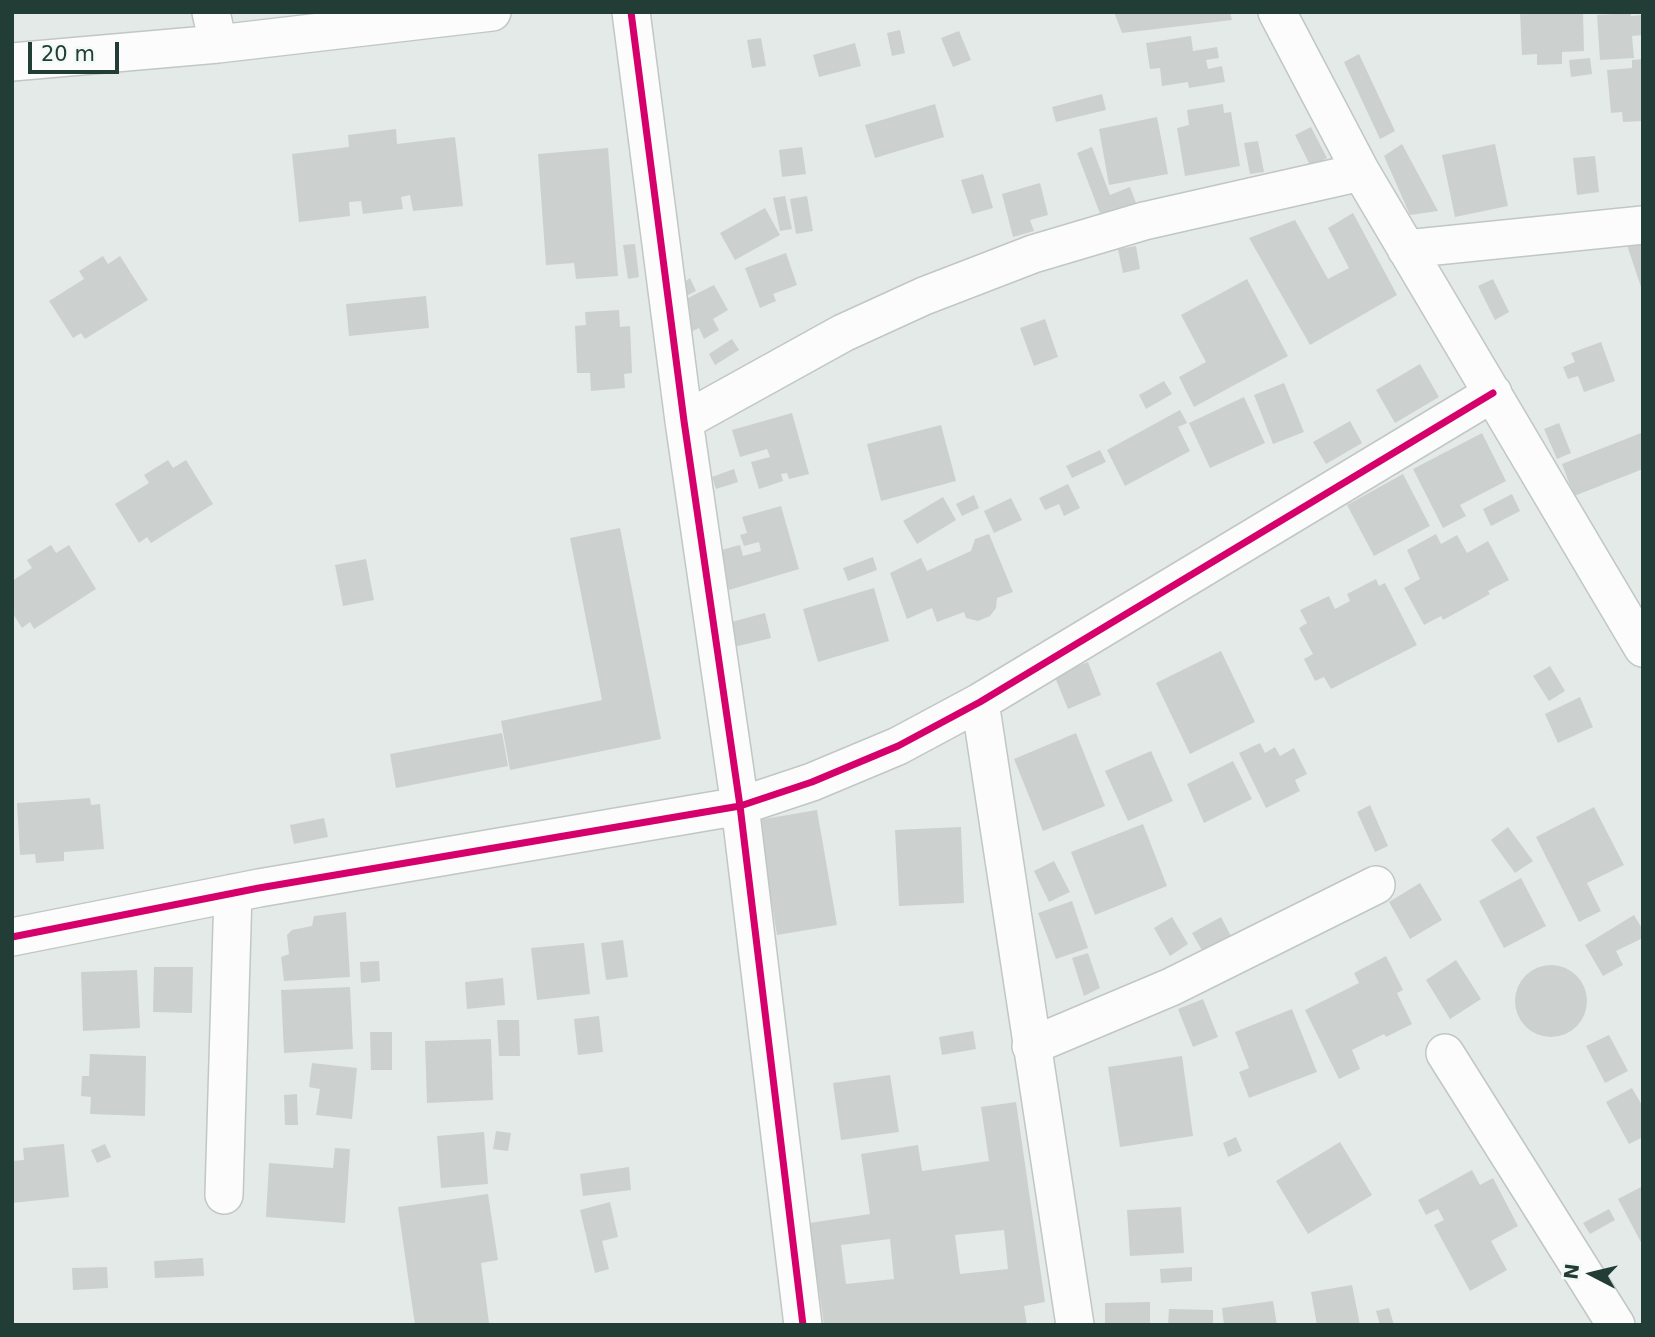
<!DOCTYPE html>
<style>
body{margin:0}
#map{position:relative;width:1655px;height:1337px;overflow:hidden;background:#e4eae7;font-family:"DejaVu Sans",sans-serif}
canvas{display:block}
.frame{position:absolute;inset:0;border:14px solid #223d36;pointer-events:none}
.north{position:absolute;left:1557px;top:1239px;width:70px;height:70px;-webkit-text-stroke:5px #f3f9f6;paint-order:stroke;rotate:277deg;font-size:19px;font-weight:700;line-height:28px;text-align:center;color:#223d36}
.north::after{content:'';display:block;margin:auto;width:24px;height:32px;background:#223d36;clip-path:polygon(50% 0,100% 100%,50% 72%,0 100%)}
.scale{position:absolute;left:28px;top:42px;width:91px;height:32px;box-sizing:border-box;border:4px solid #223d36;border-top:0;padding-left:9px;font-size:21px;line-height:24px;white-space:nowrap;color:#223d36;-webkit-text-stroke:5px #f3f9f6;paint-order:stroke}
</style>
<div id="map">
<canvas width="1655" height="1337"></canvas>
<div class="frame"></div>
<div class="north">N</div>
<div class="scale">20 m</div>
</div>
<script>
const c = document.querySelector('canvas').getContext('2d');
c.lineJoin = 'round';
function fillPath(path, color) {
  c.fillStyle = color;
  c.fill(path, 'evenodd');
}
function toPath(rows) {
  const path = new Path2D();
  for (const r of rows) {
    if (r.length === 3) {
      path.moveTo(r[0] + r[2], r[1]);
      path.arc(r[0], r[1], r[2], 0, 2 * Math.PI);
      continue;
    }
    path.moveTo(r[0], r[1]);
    for (let i = 2; i < r.length; i += 2) path.lineTo(r[i], r[i + 1]);
  }
  return path;
}
function strokePath(path, color, width, dash) {
  c.strokeStyle = color;
  c.lineWidth = width;
  c.lineCap = dash ? 'butt' : 'round';
  c.setLineDash(dash || []);
  c.stroke(path);
}
fillPath(toPath([
 [1114,12,1230,12,1232,20,1122,33],
 [1520,12,1583,12,1584,51,1562,52,1562,64,1537,65,1537,54,1522,55],
 [1631,13,1631,16,1642,15,1643,27,1643,35,1632,36,1634,58,1600,60,1597,15],
 [900,30,905,53,892,56,887,33],
 [959,31,971,60,953,67,941,38],
 [1191,36,1193,51,1217,47,1219,58,1206,60,1208,69,1222,66,1225,82,1189,88,1188,82,1162,86,1160,68,1150,69,1146,43],
 [761,38,766,66,752,68,747,40],
 [855,43,861,66,819,77,813,55],
 [1359,54,1395,131,1380,139,1344,62],
 [1590,58,1592,74,1571,77,1569,60],
 [1643,59,1643,121,1623,122,1622,112,1611,113,1607,70,1632,68,1632,60],
 [1102,94,1106,110,1056,122,1052,107],
 [935,104,944,137,875,158,865,125],
 [1223,104,1224,113,1231,112,1240,166,1185,176,1177,128,1189,125,1187,110],
 [1157,117,1168,174,1109,185,1099,129],
 [1311,127,1327,158,1311,167,1295,135],
 [396,129,397,144,455,137,463,206,413,211,410,195,401,197,403,209,363,214,361,201,349,202,350,216,299,222,292,154,349,147,348,135],
 [1258,141,1264,172,1250,174,1244,143],
 [1402,144,1438,211,1410,215,1384,156],
 [1495,144,1508,206,1455,217,1442,155],
 [802,147,806,174,782,177,779,150],
 [1092,147,1110,195,1130,187,1136,203,1101,216,1077,153],
 [608,148,618,276,576,279,574,263,546,265,538,154],
 [1595,156,1599,192,1577,195,1573,158],
 [983,174,993,208,972,214,961,180],
 [1040,183,1048,215,1030,220,1034,231,1013,237,1002,194],
 [785,196,792,229,780,231,773,198],
 [807,196,813,231,796,234,790,199],
 [765,208,780,235,735,260,720,233],
 [1353,213,1397,295,1310,345,1249,238,1295,220,1328,279,1349,268,1328,228],
 [1639,238,1643,249,1642,290,1626,242],
 [635,244,639,277,628,279,623,245],
 [1136,246,1140,269,1123,273,1118,249],
 [786,253,797,285,773,294,776,301,760,308,745,268],
 [103,256,108,264,120,256,148,300,85,339,81,333,73,338,49,301,84,279,79,271],
 [690,278,696,291,684,297,683,283],
 [1247,279,1288,356,1194,407,1179,377,1206,362,1181,315],
 [1493,279,1509,312,1495,320,1478,286],
 [714,285,728,310,713,319,719,330,704,339,699,328,684,335,680,302],
 [426,296,429,328,349,336,346,304],
 [619,310,620,327,630,326,632,373,624,374,625,388,591,391,590,373,577,373,575,326,586,325,585,312],
 [1045,319,1058,357,1034,366,1020,328],
 [732,339,739,350,715,365,709,354],
 [1601,342,1615,381,1584,392,1578,376,1568,379,1563,367,1575,362,1571,353],
 [1420,364,1439,397,1395,423,1376,390],
 [1164,381,1172,394,1146,409,1139,395],
 [1284,383,1304,432,1273,444,1254,395],
 [1244,397,1265,443,1210,468,1189,423],
 [1180,410,1187,423,1178,427,1190,451,1125,486,1107,450],
 [792,413,809,474,789,479,787,473,781,474,783,481,759,489,751,462,770,457,767,449,740,457,732,430],
 [1350,421,1362,443,1326,464,1313,442],
 [1559,423,1571,453,1557,459,1544,429],
 [941,425,956,481,881,501,867,444],
 [1482,433,1506,481,1460,505,1466,516,1443,528,1413,469],
 [1641,433,1643,439,1643,469,1574,496,1562,464],
 [1100,450,1106,462,1072,478,1066,466],
 [168,460,173,468,186,460,213,504,151,543,147,537,139,543,115,504,149,483,144,475],
 [734,469,738,482,716,489,712,477],
 [1403,474,1430,526,1374,556,1347,505],
 [1068,484,1080,508,1064,516,1059,504,1045,510,1039,498],
 [1512,494,1520,511,1491,526,1483,509],
 [974,495,979,508,962,516,956,504],
 [943,497,956,520,917,544,903,521],
 [1011,498,1022,520,994,533,984,511],
 [781,506,799,569,729,590,717,551,740,545,743,556,761,551,759,542,744,546,740,535,747,533,742,517],
 [620,528,661,739,510,770,501,721,602,700,570,538],
 [989,534,1013,592,997,598,996,608,990,616,978,621,966,618,964,612,937,622,932,608,907,619,890,573,921,558,927,571,971,551,975,539],
 [1436,534,1441,544,1457,535,1467,553,1488,541,1509,580,1488,591,1490,594,1443,620,1441,616,1424,625,1404,588,1420,579,1407,550],
 [51,545,56,553,69,545,96,589,34,629,30,622,22,628,12,612,12,581,32,568,27,560],
 [873,557,877,570,848,581,843,568],
 [366,559,374,600,343,606,335,565],
 [1376,579,1379,586,1385,583,1417,645,1331,689,1324,677,1315,681,1304,659,1313,654,1299,628,1307,623,1300,610,1329,596,1335,609,1350,601,1347,594],
 [874,588,889,641,818,662,803,609],
 [765,613,771,638,726,649,720,625],
 [1221,651,1255,722,1190,754,1156,683],
 [1088,662,1101,695,1068,709,1054,675],
 [1550,666,1565,691,1549,701,1533,676],
 [1580,697,1593,727,1558,743,1545,714],
 [502,733,508,766,396,788,390,754],
 [1076,733,1105,806,1043,831,1014,759],
 [1260,743,1265,753,1275,747,1280,756,1294,748,1307,774,1295,780,1300,791,1266,808,1239,753],
 [1151,751,1173,801,1128,821,1105,771],
 [1233,761,1252,799,1204,823,1187,784],
 [90,798,91,805,100,804,104,849,64,852,64,861,36,863,35,854,20,855,17,803],
 [1370,805,1388,846,1375,852,1357,812],
 [1594,807,1624,865,1587,883,1601,911,1579,922,1536,837],
 [817,810,837,925,777,935,758,820],
 [324,818,328,837,294,844,290,825],
 [1143,824,1167,886,1095,915,1071,852],
 [961,827,964,903,899,906,895,830],
 [1508,827,1533,861,1515,873,1491,840],
 [1054,861,1070,892,1049,902,1034,871],
 [1521,878,1546,926,1504,948,1479,901],
 [1420,883,1442,920,1410,939,1389,902],
 [1072,901,1088,948,1056,959,1038,913],
 [346,912,350,977,284,981,281,957,289,954,287,935,292,930,312,926,314,916],
 [1634,915,1643,930,1643,938,1616,951,1623,965,1603,976,1585,945],
 [1172,917,1188,944,1170,956,1154,928],
 [1221,917,1232,938,1204,954,1192,933],
 [623,940,628,977,606,980,601,943],
 [584,943,590,994,537,1000,531,948],
 [1088,953,1100,988,1084,996,1072,958],
 [1386,956,1403,990,1397,993,1412,1024,1386,1037,1384,1034,1352,1050,1360,1069,1339,1079,1305,1010,1359,983,1354,973],
 [1456,960,1481,999,1450,1019,1426,980],
 [379,961,380,981,361,983,360,962],
 [1551,1001,36],
 [154,967,193,967,192,1013,153,1012],
 [137,970,140,1028,83,1031,81,972],
 [503,978,505,1005,467,1009,465,982],
 [350,987,353,1049,284,1053,281,990],
 [1203,999,1218,1037,1193,1047,1178,1009],
 [1292,1009,1317,1072,1249,1098,1239,1072,1249,1068,1235,1032],
 [599,1016,603,1052,578,1055,574,1019],
 [497,1020,519,1020,520,1056,499,1056],
 [973,1031,976,1049,942,1055,939,1037],
 [370,1032,392,1032,392,1070,371,1070],
 [1609,1035,1628,1071,1605,1083,1586,1046],
 [491,1039,493,1100,427,1103,425,1041],
 [90,1054,146,1056,145,1116,90,1114,91,1097,81,1096,82,1076,89,1076],
 [1182,1056,1193,1136,1120,1147,1108,1067],
 [312,1063,357,1068,352,1119,316,1115,320,1089,309,1087],
 [890,1075,899,1132,841,1140,833,1083],
 [1632,1088,1643,1107,1643,1137,1629,1144,1606,1102],
 [297,1094,298,1125,285,1125,284,1095],
 [1016,1102,1045,1302,1024,1306,1027,1325,824,1325,809,1223,870,1214,861,1154,918,1145,922,1171,989,1161,981,1107],
 [1004,1230,1008,1269,960,1274,955,1235],
 [890,1239,894,1279,846,1284,841,1245],
 [496,1131,511,1133,508,1151,493,1149],
 [484,1132,488,1184,441,1188,437,1136],
 [1236,1137,1242,1151,1228,1157,1223,1143],
 [1340,1142,1372,1195,1308,1234,1276,1181],
 [64,1144,69,1197,12,1203,12,1161,24,1160,23,1148],
 [105,1144,111,1157,97,1163,91,1150],
 [335,1148,350,1149,345,1223,266,1217,269,1163,333,1168],
 [629,1167,631,1190,583,1196,580,1174],
 [1472,1170,1480,1185,1493,1178,1518,1226,1491,1241,1507,1270,1470,1291,1434,1225,1444,1220,1438,1209,1426,1215,1418,1200],
 [1643,1186,1643,1246,1618,1199],
 [488,1194,498,1260,481,1263,489,1323,415,1325,398,1207],
 [610,1202,618,1237,602,1241,609,1269,595,1273,580,1210],
 [1181,1207,1184,1253,1130,1256,1127,1210],
 [1609,1209,1615,1220,1590,1234,1583,1223],
 [203,1258,204,1276,155,1278,154,1261],
 [107,1267,108,1288,73,1290,72,1268],
 [1192,1267,1192,1281,1161,1283,1160,1269],
 [1352,1285,1360,1325,1317,1325,1311,1292],
 [1273,1301,1277,1325,1224,1325,1222,1308],
 [1150,1302,1150,1325,1105,1325,1105,1303],
 [1389,1308,1394,1325,1380,1325,1376,1311],
 [1169,1309,1213,1310,1213,1325,1168,1325]
]), '#ccd1cf');
const minor = toPath([
 [211,12,218,44],
 [631,12,684,421,740,806,803,1325],
 [1277,12,1361,172,1643,648],
 [12,62,218,44,492,12],
 [1406,249,1643,225],
 [684,421,843,333,924,296,1033,254,1144,221,1361,172],
 [980,702,1075,1325],
 [12,937,259,888,740,806,812,782,898,746,980,702,1493,393],
 [1031,1046,1171,987,1376,885],
 [1445,1053,1616,1325],
 [224,1195,233,893]
]);
strokePath(minor, '#c1c7c4', 40);
strokePath(minor, '#fbfcfb', 37);
strokePath(toPath([
 [631,12,684,421,740,806,803,1325],
 [12,937,259,888,740,806,812,782,898,746,980,702,1493,393]
]), '#d6006c', 7);
</script>
